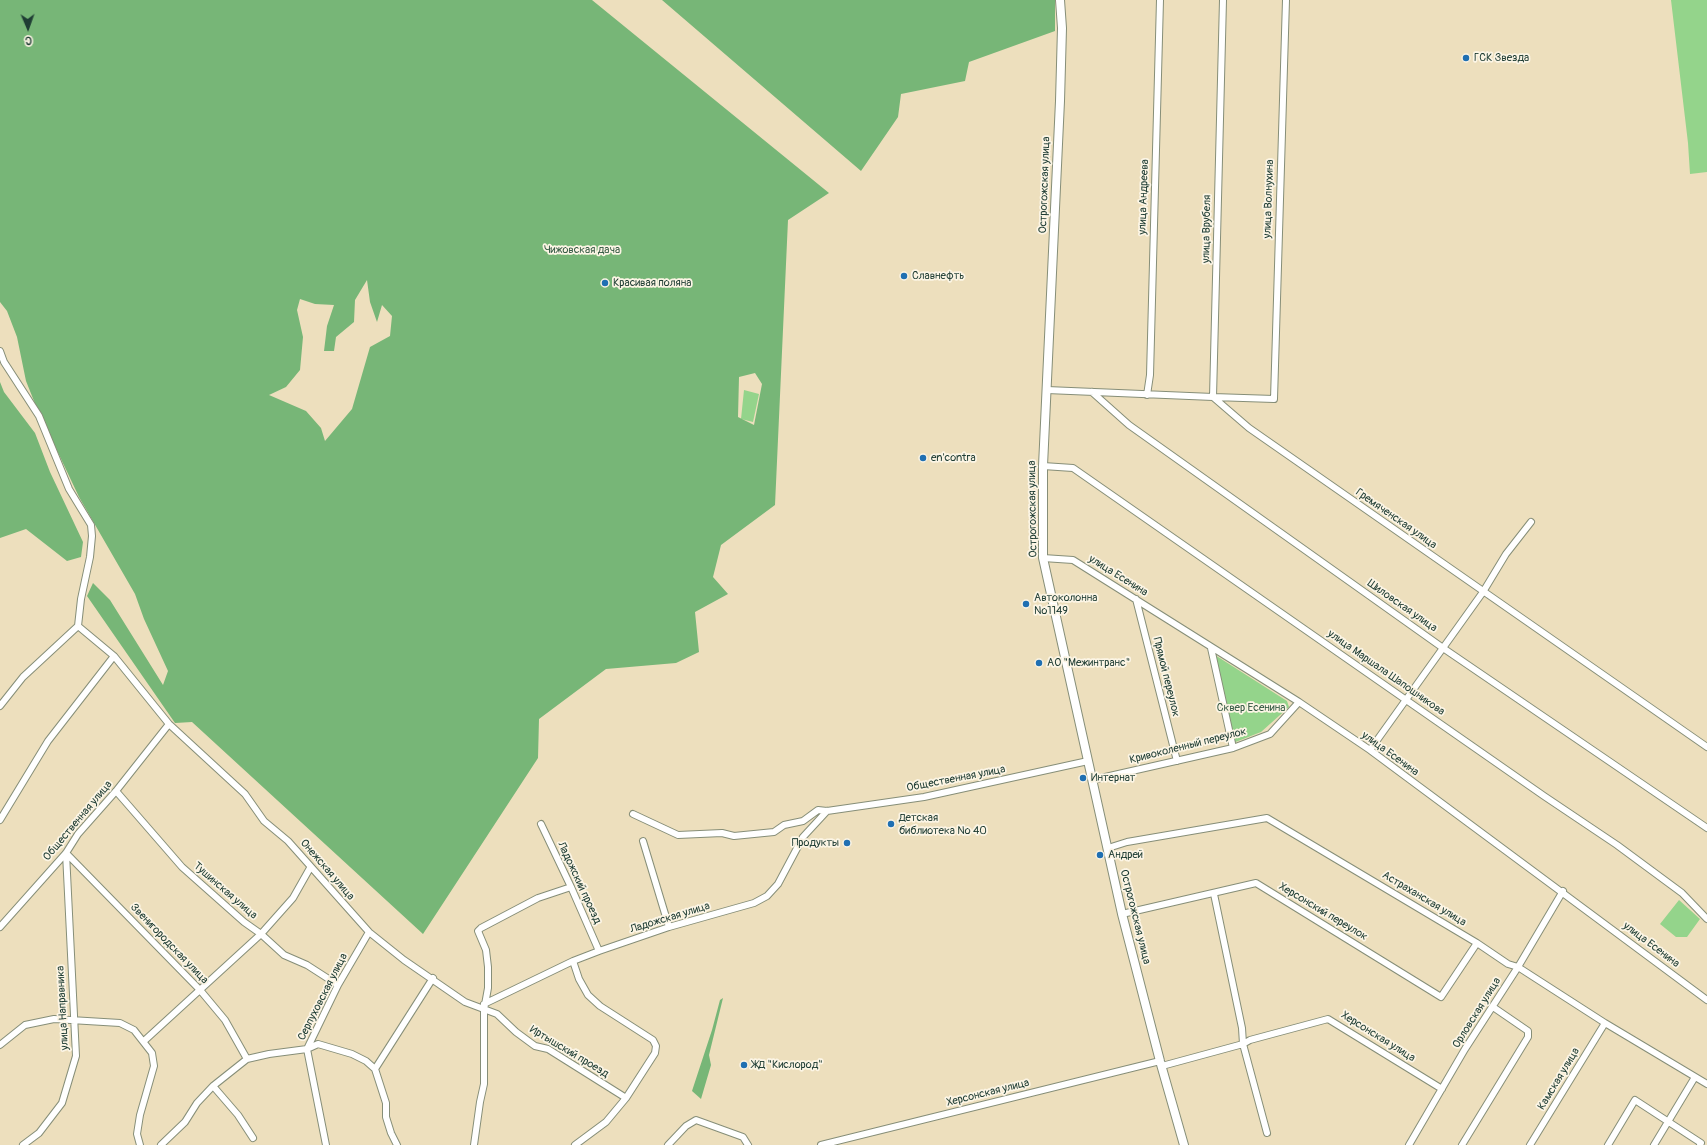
<!DOCTYPE html>
<meta charset="utf-8">
<style>
body{margin:0}
#map{position:relative;width:1707px;height:1145px;overflow:hidden;background:#eddfbd;font-family:Pangolin,sans-serif}
canvas{display:block}
.north{position:absolute;left:8px;top:8px;width:40px;height:40px;-webkit-text-stroke:3px #fcf5e5;paint-order:stroke;rotate:178deg;font-size:11px;font-weight:700;line-height:16px;text-align:center;color:#1f3d34}
.north::after{content:'';display:block;margin:auto;width:14px;height:18px;background:#1f3d34;clip-path:polygon(50% 0,100% 100%,50% 72%,0 100%)}
</style>
<div id="map">
<canvas width="1707" height="1145"></canvas>
<div class="north">С</div>
</div>
<script>
const c = document.querySelector('canvas').getContext('2d');
c.lineJoin = 'round';
function fillPath(path, color) {
  c.fillStyle = color;
  c.fill(path, 'evenodd');
}
function toPath(rows) {
  const path = new Path2D();
  for (const r of rows) {
    path.moveTo(r[0], r[1]);
    for (let i = 2; i < r.length; i += 2) path.lineTo(r[i], r[i + 1]);
  }
  return path;
}
function strokePath(path, color, width, dash) {
  c.strokeStyle = color;
  c.lineWidth = width;
  c.lineCap = dash ? 'butt' : 'round';
  c.setLineDash(dash || []);
  c.stroke(path);
}
function drawText(font, color, halo, rows, align = 'center') {
  c.font = font + ' Pangolin,sans-serif';
  c.lineWidth = 3.5;
  c.setLineDash([]);
  c.textBaseline = 'middle';
  c.strokeStyle = halo;
  c.fillStyle = color;
  for (const [text, x, y, turn = 0] of rows) {
    c.save();
    c.translate(x, y);
    c.rotate((+turn || 0) * Math.PI / 180);
    c.textAlign = isNaN(turn) ? turn : align;
    if (halo) c.strokeText(text, 0, 0);
    c.fillText(text, 0, 0);
    c.restore();
  }
}
fillPath(toPath([
 [1671,0,1707,0,1707,172,1690,174,1688,143],
 [744,390,759,394,753,422,741,419],
 [1215,655,1287,701,1289,707,1261,732,1233,743],
 [1679,900,1700,919,1687,937,1676,937,1660,924]
]), '#94d48b');
fillPath(toPath([
 [0,0,592,0,829,193,788,220,775,505,721,545,713,577,728,594,695,612,699,652,676,663,606,669,539,719,538,758,423,934,192,722,175,723,87,596,93,583,110,600,163,685,168,671,144,619,135,594,79,497,36,406,26,381,17,337,7,311,0,302],
 [367,280,370,302,377,322,382,305,392,316,390,336,370,347,352,409,325,441,321,428,306,411,269,395,286,387,300,370,303,337,297,310,300,299,315,304,334,305,327,326,324,351,334,351,336,337,354,322,355,300],
 [755,373,762,384,754,425,738,417,739,377],
 [662,0,1055,0,1055,31,969,62,965,81,901,94,898,117,861,171],
 [0,382,4,392,35,433,50,472,83,542,81,557,67,561,26,529,0,538],
 [723,998,709,1055,711,1065,701,1099,692,1091,712,1030,720,1000]
]), '#77b677');
const street = toPath([
 [1223,0,1213,397,1274,399,1286,0],
 [0,351,4,362,39,416,69,489,91,525,92,536,90,557,81,599,78,626],
 [1047,390,1213,397,1249,428,1707,747],
 [1092,392,1129,425,1443,648,1707,828],
 [1147,395,1150,375,1160,0],
 [1043,466,1073,468,1544,796,1617,845,1682,893,1707,919],
 [1043,558,1073,560,1299,702,1370,750,1707,1000],
 [1136,599,1177,761],
 [78,626,114,656,169,724,245,794,264,821,288,841,369,932,404,960,465,1002,497,1014,516,1032,535,1046,548,1049,626,1098],
 [1211,648,1233,748],
 [0,706,23,677,78,626],
 [1370,750,1483,592,1506,554,1531,522],
 [1092,780,1233,748,1270,734,1299,702],
 [116,791,182,867,244,922,261,934,284,955,307,965,338,985],
 [633,814,678,835,722,833,734,836,774,832,784,825,803,821,818,810,827,811,924,797,1088,761],
 [0,820,48,741,114,656],
 [541,824,571,887,599,951],
 [643,841,669,927],
 [1108,848,1127,842,1267,818,1477,943,1508,964,1518,967,1605,1023,1707,1084],
 [66,853,200,990,225,1020,247,1059],
 [1214,894,1242,1028,1243,1044,1267,1133],
 [1122,914,1256,883,1441,997,1477,943],
 [0,927,66,853,78,834,116,791,169,724],
 [573,961,579,979,588,995,600,1006,653,1040,656,1046,655,1053,626,1098,606,1122,575,1145],
 [484,1004,573,961,599,951,669,927,754,903,767,896,778,884,803,837,827,811],
 [144,1041,261,934,293,898,310,868],
 [0,1045,25,1025,54,1019,120,1023,134,1030,152,1053,154,1066,140,1115,137,1134,140,1145],
 [1162,1066,1243,1044,1250,1040,1328,1019,1442,1089],
 [375,1069,433,978],
 [213,1086,238,1115,253,1138],
 [23,1145,39,1133,62,1103,76,1056,66,853],
 [161,1145,185,1122,197,1103,213,1086,247,1059,269,1054,307,1049,318,1044,352,1054,366,1061,375,1069,386,1103,386,1117,391,1133,397,1145],
 [326,1145,307,1049,338,985,369,932],
 [474,1145,480,1102,484,1084,484,1010,488,988,488,967,486,950,478,931,481,928,538,898,571,887],
 [668,1145,686,1126,696,1120,743,1137,748,1145],
 [821,1145,1160,1061],
 [1409,1145,1465,1049,1518,967,1563,891],
 [1462,1145,1528,1037,1528,1031,1493,1007],
 [1530,1145,1605,1023],
 [1608,1145,1635,1100,1701,1143,1700,1145],
 [1654,1145,1695,1077]
]);
const secondary = toPath([
 [1060,0,1062,28,1060,101,1043,466,1043,558,1122,914,1160,1061,1184,1145]
]);
strokePath(street, '#868e78', 8);
strokePath(secondary, '#868e78', 10);
strokePath(street, '#fff', 6);
strokePath(secondary, '#fff', 8);
for (const [x, y, r, color] of [
 [1466,58,4,"#1f6fb2"],
 [904,276,4,"#1f6fb2"],
 [605,283,4,"#1f6fb2"],
 [923,458,4,"#1f6fb2"],
 [1026,604,4,"#1f6fb2"],
 [1039,663,4,"#1f6fb2"],
 [1083,778,4,"#1f6fb2"],
 [891,824,4,"#1f6fb2"],
 [847,843,4,"#1f6fb2"],
 [1100,855,4,"#1f6fb2"],
 [744,1065,4,"#1f6fb2"]
]) {
  const dot = new Path2D();
  dot.arc(x, y, r, 0, 2 * Math.PI);
  c.fillStyle = color;
  c.fill(dot);
  strokePath(dot, '#fcf5e5', 1.5);
}
drawText('11px', '#1f3d34', '#fcf5e5', [
 ["ГСК Звезда",1474,58],
 ["Cлавнефть",912,276],
 ["Красивая поляна",613,283],
 ["en'contra",931,458],
 ["Автоколонна",1034,598],
 ["№1149",1034,611],
 ["АО \"Межинтранс\"",1047,663],
 ["Интернат",1091,778],
 ["Детская",899,818],
 ["библиотека № 40",899,831],
 ["Продукты",839,843,"right"],
 ["Андрей",1108,855],
 ["ЖД \"Кислород\"",752,1065]
], 'left');
drawText('11px', '#1f3d34', '#fcf5e5', [
 ["Острогожская улица",1045,185,-88],
 ["улица Андреева",1144,197,-88],
 ["улица Волнухина",1269,199,-88],
 ["улица Врубеля",1207,229,-89],
 ["Острогожская улица",1033,509,-91],
 ["Гремяченская улица",1396,519,35],
 ["улица Есенина",1118,576,32],
 ["Шиловская улица",1402,606,35],
 ["улица Маршала Шапошникова",1386,673,35],
 ["Прямой переулок",1166,677,76],
 ["Кривоколенный переулок",1188,746,-14],
 ["улица Есенина",1390,754,36],
 ["Общественная улица",956,779,-11],
 ["Общественная улица",78,821,-50],
 ["Онежская улица",327,870,49],
 ["Ладожский проезд",579,883,65],
 ["Тушинская улица",225,891,41],
 ["Астраханская улица",1424,899,31],
 ["Херсонский переулок",1323,912,31],
 ["Острогожская улица",1135,917,76],
 ["Ладожская улица",670,918,-17],
 ["Звенигородская улица",169,944,46],
 ["улица Есенина",1651,945,37],
 ["Серпуховская улица",323,997,-63],
 ["улица Направника",63,1008,-93],
 ["Орловская улица",1477,1013,-58],
 ["Херсонская улица",1378,1037,32],
 ["Иртышский проезд",569,1052,31],
 ["Камская улица",1559,1079,-59],
 ["Херсонская улица",988,1093,-14]
]);
drawText('11px', '#365b45', '#fcf5e5', [
 ["Чижовская дача",582,250],
 ["Сквер Есенина",1251,708]
]);
</script>
